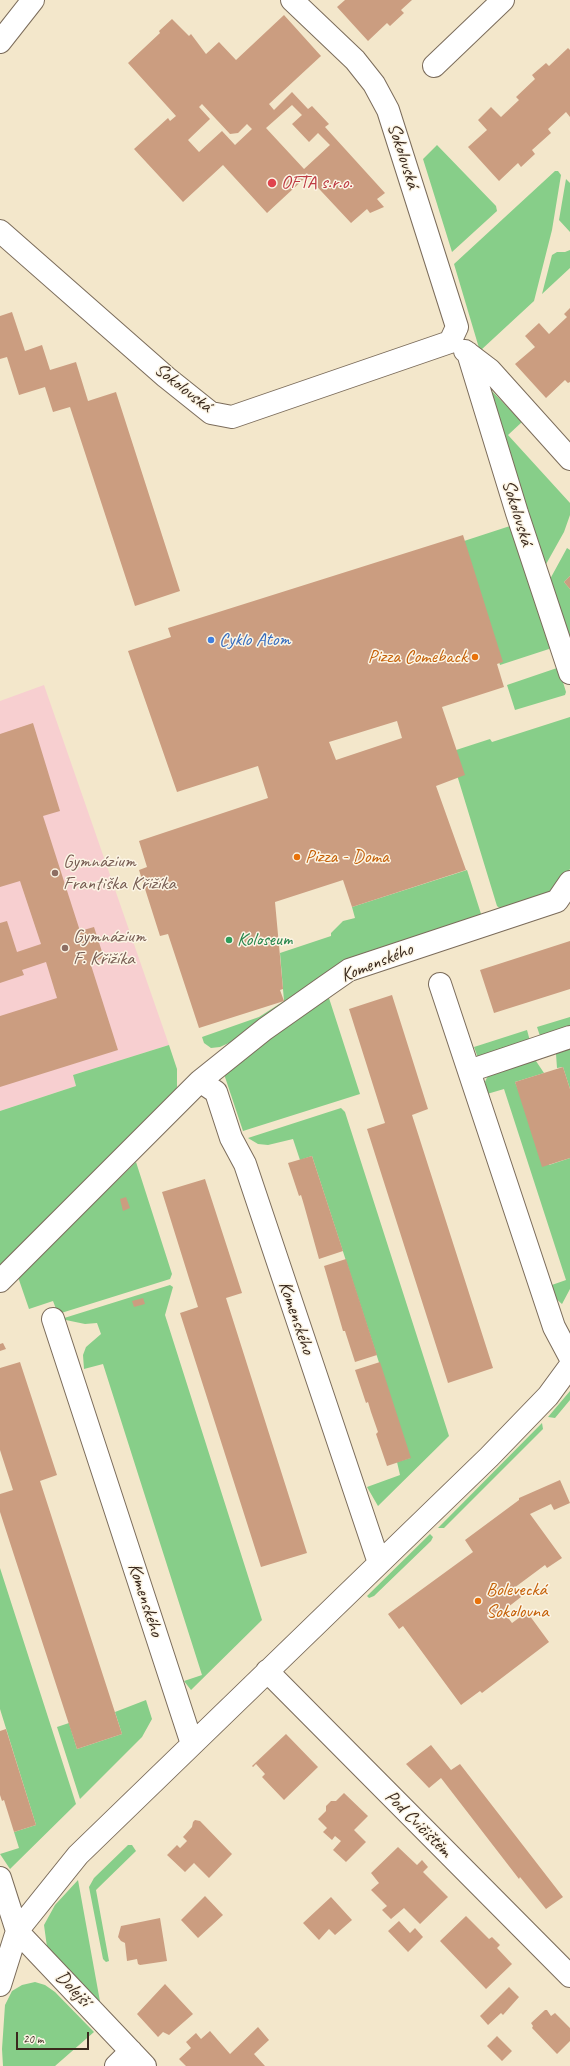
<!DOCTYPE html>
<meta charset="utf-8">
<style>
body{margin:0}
#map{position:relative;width:570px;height:2066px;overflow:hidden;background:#f3e7cb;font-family:Caveat,sans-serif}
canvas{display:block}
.scale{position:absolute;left:16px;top:2032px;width:73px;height:18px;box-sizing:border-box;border:2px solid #3b2a1e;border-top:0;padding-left:5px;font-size:12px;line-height:14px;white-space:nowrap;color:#3b2a1e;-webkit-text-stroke:3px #fcf5e5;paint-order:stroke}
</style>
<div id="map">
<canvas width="570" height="2066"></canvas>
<div class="scale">20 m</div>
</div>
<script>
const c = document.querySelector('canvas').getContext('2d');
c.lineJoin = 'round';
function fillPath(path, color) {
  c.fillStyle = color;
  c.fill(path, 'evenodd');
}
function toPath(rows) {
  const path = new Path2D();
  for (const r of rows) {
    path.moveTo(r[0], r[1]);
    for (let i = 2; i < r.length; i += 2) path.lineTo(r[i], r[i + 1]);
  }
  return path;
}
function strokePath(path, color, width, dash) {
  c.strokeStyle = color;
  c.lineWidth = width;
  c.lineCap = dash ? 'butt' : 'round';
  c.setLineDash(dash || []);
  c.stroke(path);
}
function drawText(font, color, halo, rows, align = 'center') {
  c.font = font + ' Caveat,sans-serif';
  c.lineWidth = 3;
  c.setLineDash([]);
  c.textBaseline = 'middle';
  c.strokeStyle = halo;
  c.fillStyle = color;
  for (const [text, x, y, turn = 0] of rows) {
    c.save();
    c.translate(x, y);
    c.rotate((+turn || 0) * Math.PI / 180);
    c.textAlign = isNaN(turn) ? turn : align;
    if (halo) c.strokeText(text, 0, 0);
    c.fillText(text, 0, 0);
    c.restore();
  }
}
fillPath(toPath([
 [44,685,169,1045,73,1075,76,1086,0,1111,0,701]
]), '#f7cfd0');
fillPath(toPath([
 [437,145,496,206,497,211,452,252,423,159],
 [555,171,558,171,561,175,552,230,534,301,481,350,479,348,454,264],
 [566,179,570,183,570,232,559,220],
 [570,250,570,268,542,294,552,255,557,252,565,252],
 [486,385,522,422,508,435,570,503,570,515,564,532,545,566],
 [510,526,514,528,551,643,549,649,500,665,461,542],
 [567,548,570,550,570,576,564,582,570,589,570,641,549,581],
 [557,668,559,669,566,692,565,695,515,710,507,685],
 [570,717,570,869,552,891,503,911,497,906,457,775,453,751,490,739,492,742],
 [467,870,482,917,340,963,231,1042,220,1047,211,1048,204,1043,202,1037,259,1017,284,1001,280,953,331,936,331,933,343,921,355,918,352,907],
 [328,995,360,1094,243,1131,224,1074],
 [570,1017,570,1030,541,1039,537,1027],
 [527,1030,530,1041,478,1058,474,1047],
 [570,1043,570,1089,563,1067,557,1068,556,1054,560,1046],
 [169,1045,177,1069,177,1087,172,1100,0,1267,0,1111,76,1086,73,1075],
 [534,1058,544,1073,515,1082,549,1165,570,1158,570,1289,562,1304,554,1297,549,1286,566,1280,504,1089,487,1094,485,1082,489,1073],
 [341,1108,345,1112,449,1436,378,1506,367,1487,400,1475,397,1462,410,1458,312,1156,300,1160,293,1139,268,1145,258,1144,248,1138],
 [136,1162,172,1274,170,1279,58,1314,53,1301,29,1309,18,1277],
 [170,1285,173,1287,165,1315,262,1620,191,1690,184,1681,202,1675,103,1364,84,1369,83,1355,86,1347,101,1334,97,1323,85,1324,61,1319],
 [570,1391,570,1400,555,1418,548,1417],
 [542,1423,543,1429,444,1528,438,1528],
 [430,1534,433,1537,431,1541,374,1596,369,1598,367,1596],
 [0,1568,76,1804,10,1869,0,1854,19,1848,14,1832,36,1825,0,1709],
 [146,1700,152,1719,142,1737,80,1799,57,1727,69,1723,77,1749,122,1734,115,1712],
 [128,1845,132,1845,136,1851,96,1890,109,1961,106,1962,103,1959,89,1887,94,1878],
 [78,1880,101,2007,47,1947,44,1925,55,1905],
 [35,1982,45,1985,55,1992,94,2032,55,2066,3,2066,2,2049,5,2005,12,1991,22,1985]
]), '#87ce89');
fillPath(toPath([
 [345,0,412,0,401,10,404,13,390,26,387,23,368,41,337,7],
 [284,15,321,56,269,104,274,110,292,92,308,109,312,106,329,124,325,127,385,193,377,199,384,207,370,213,367,209,351,223,307,176,267,213,223,165,183,202,134,149,168,118,170,121,176,116,128,63,160,33,159,31,172,19,189,36,191,34,206,54,219,42,236,60],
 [202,104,230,134,238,133,247,124,252,129,235,145,222,131,199,152,188,140,210,119,199,107],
 [292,105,302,115,292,124,309,142,318,133,330,145,304,169,266,128],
 [568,48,570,50,570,117,566,112,548,129,551,133,532,150,535,154,521,167,518,163,499,181,468,147,487,130,478,120,491,107,501,117,519,100,516,97,535,79,532,75,546,63,549,66],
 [570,308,570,382,568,383,565,380,546,398,515,364,535,347,525,336,539,323,549,334,567,317,564,314],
 [12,312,25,351,42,345,50,370,76,362,88,401,116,392,180,591,135,606,70,407,53,412,45,387,19,395,7,357,0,359,0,316],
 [463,535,503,662,497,664,504,687,442,707,465,775,436,786,466,870,352,907,343,880,275,902,283,989,280,990,284,1001,199,1028,168,934,160,936,139,870,147,867,139,841,268,798,258,766,177,792,128,651,171,637,168,628],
 [397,721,402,738,336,760,329,742],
 [570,576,570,589,564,582],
 [33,723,60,811,43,816,80,931,94,927,104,958,90,962,118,1050,0,1087,0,1016,57,998,46,962,22,970,24,975,0,983,0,923,7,921,17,952,41,944,20,881,0,887,0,734],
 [570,941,570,989,494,1013,480,970],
 [392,995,428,1109,412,1115,493,1368,448,1383,367,1129,385,1123,349,1009],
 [563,1067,570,1089,570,1158,542,1167,515,1082],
 [312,1156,343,1251,319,1259,304,1205,301,1195,299,1196,288,1163],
 [205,1179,242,1293,226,1298,307,1553,261,1567,180,1313,198,1307,162,1192],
 [126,1197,130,1208,123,1211,120,1199],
 [346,1259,377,1355,355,1362,345,1331,343,1331,324,1266],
 [143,1298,145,1304,134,1307,132,1301],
 [3,1343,6,1349,0,1351,0,1344],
 [20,1362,57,1475,40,1481,122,1734,77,1749,0,1512,0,1494,13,1490,0,1450,0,1368],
 [380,1362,411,1458,387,1466,376,1434,378,1432,371,1412,368,1402,366,1403,355,1370],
 [560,1480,570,1503,554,1510,551,1504,530,1514,562,1558,547,1568,545,1565,514,1588,521,1597,503,1611,512,1623,527,1612,549,1642,482,1693,480,1691,461,1705,403,1626,399,1629,388,1614,473,1552,465,1540,519,1500,519,1498],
 [6,1729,36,1825,14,1832,4,1800,2,1801,0,1795,0,1731],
 [286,1734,318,1767,284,1800,262,1777,265,1774,256,1764,253,1767,252,1766],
 [431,1745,451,1770,460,1764,563,1897,546,1909,520,1877,519,1879,441,1778,429,1788,406,1764],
 [344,1793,368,1816,354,1830,366,1842,346,1862,333,1850,341,1841,335,1836,332,1840,323,1832,327,1828,318,1819,326,1811,326,1806,331,1801,336,1801],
 [195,1820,200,1821,232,1854,209,1878,194,1863,185,1872,167,1855,177,1845,180,1848,187,1841,183,1837,192,1827,193,1822],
 [398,1847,417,1865,422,1860,428,1867,423,1872,448,1897,420,1924,404,1908,391,1919,382,1910,387,1906,371,1890,379,1883,371,1873],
 [205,1896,223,1915,198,1938,181,1920],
 [331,1897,352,1920,335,1935,329,1929,319,1940,303,1923],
 [466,1916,489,1939,492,1937,500,1945,497,1948,512,1964,486,1989,440,1941],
 [160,1918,167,1961,140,1965,138,1964,137,1959,127,1961,125,1943,121,1941,118,1937,121,1926],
 [399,1921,410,1933,415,1928,423,1937,408,1952,388,1931],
 [165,1984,193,2014,169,2035,163,2032,158,2037,137,2014],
 [509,1987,519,1997,503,2015,501,2013,488,2025,480,2016],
 [545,2010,547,2010,551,2016,555,2013,570,2028,570,2041,557,2054,532,2028,533,2026,531,2023],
 [258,2027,269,2040,254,2054,265,2066,186,2066,179,2059,191,2048,186,2042,196,2033,201,2039,210,2031,230,2054],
 [497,2036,512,2051,502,2061,487,2046]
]), '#cb9d80');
const minor = toPath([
 [0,42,33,0],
 [434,66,503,0],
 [0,231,166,377,211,413,232,417,450,342,457,327,388,110,374,84,355,60,292,0],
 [465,351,490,370,570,459],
 [468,353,517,513,570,673],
 [440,984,554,1327,570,1357],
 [469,1071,570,1037],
 [200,1081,216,1092,231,1138,245,1164,379,1563],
 [0,1281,200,1081,265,1029,326,986,349,970,557,901,570,882],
 [53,1319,192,1744],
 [267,1671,570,1976],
 [0,1878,17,1931,145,2066],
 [0,1985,17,1931,78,1855,489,1457,548,1396,570,1366],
 [116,2066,131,2051]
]);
strokePath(minor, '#7b6c5b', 24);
strokePath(minor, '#fff', 22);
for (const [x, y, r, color] of [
 [272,183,5,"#e0444e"],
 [211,640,4,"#3f7fe0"],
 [475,657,4,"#e8710a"],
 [297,857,4,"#e8710a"],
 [55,873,4,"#8d6e63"],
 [229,940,4,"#2e9e5b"],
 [65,948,4,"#8d6e63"],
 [478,1601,4,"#e8710a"]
]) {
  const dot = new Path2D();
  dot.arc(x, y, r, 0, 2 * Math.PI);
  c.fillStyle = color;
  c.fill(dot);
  strokePath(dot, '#fcf5e5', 1.5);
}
drawText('19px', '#3b2a1e', '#fcf5e5', [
 ["Sokolovská",403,156,72],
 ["Sokolovská",183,388,38],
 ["Sokolovská",517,513,73],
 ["Komenského",377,963,-22],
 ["Komenského",296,1318,71],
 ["Komenského",145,1600,72],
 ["Pod Cvičištěm",418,1824,45],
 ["Dolejší",73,1989,47]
]);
drawText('19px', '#be3a42', '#fcf5e5', [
 ["OFTA s.r.o.",281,183]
], 'left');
drawText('19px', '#366cbe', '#fcf5e5', [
 ["Cyklo Atom",219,640]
], 'left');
drawText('19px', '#c56008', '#fcf5e5', [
 ["Pizza Comeback",467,657,"right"],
 ["Pizza - Doma",305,857],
 ["Bolevecká",486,1590],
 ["Sokolovna",486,1612]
], 'left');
drawText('19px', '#785e54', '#fcf5e5', [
 ["Gymnázium",63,862],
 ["Františka Křižíka",63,884],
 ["Gymnázium",73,937],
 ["F. Křižíka",73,959]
], 'left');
drawText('19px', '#27864d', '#fcf5e5', [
 ["Koloseum",237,940]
], 'left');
</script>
